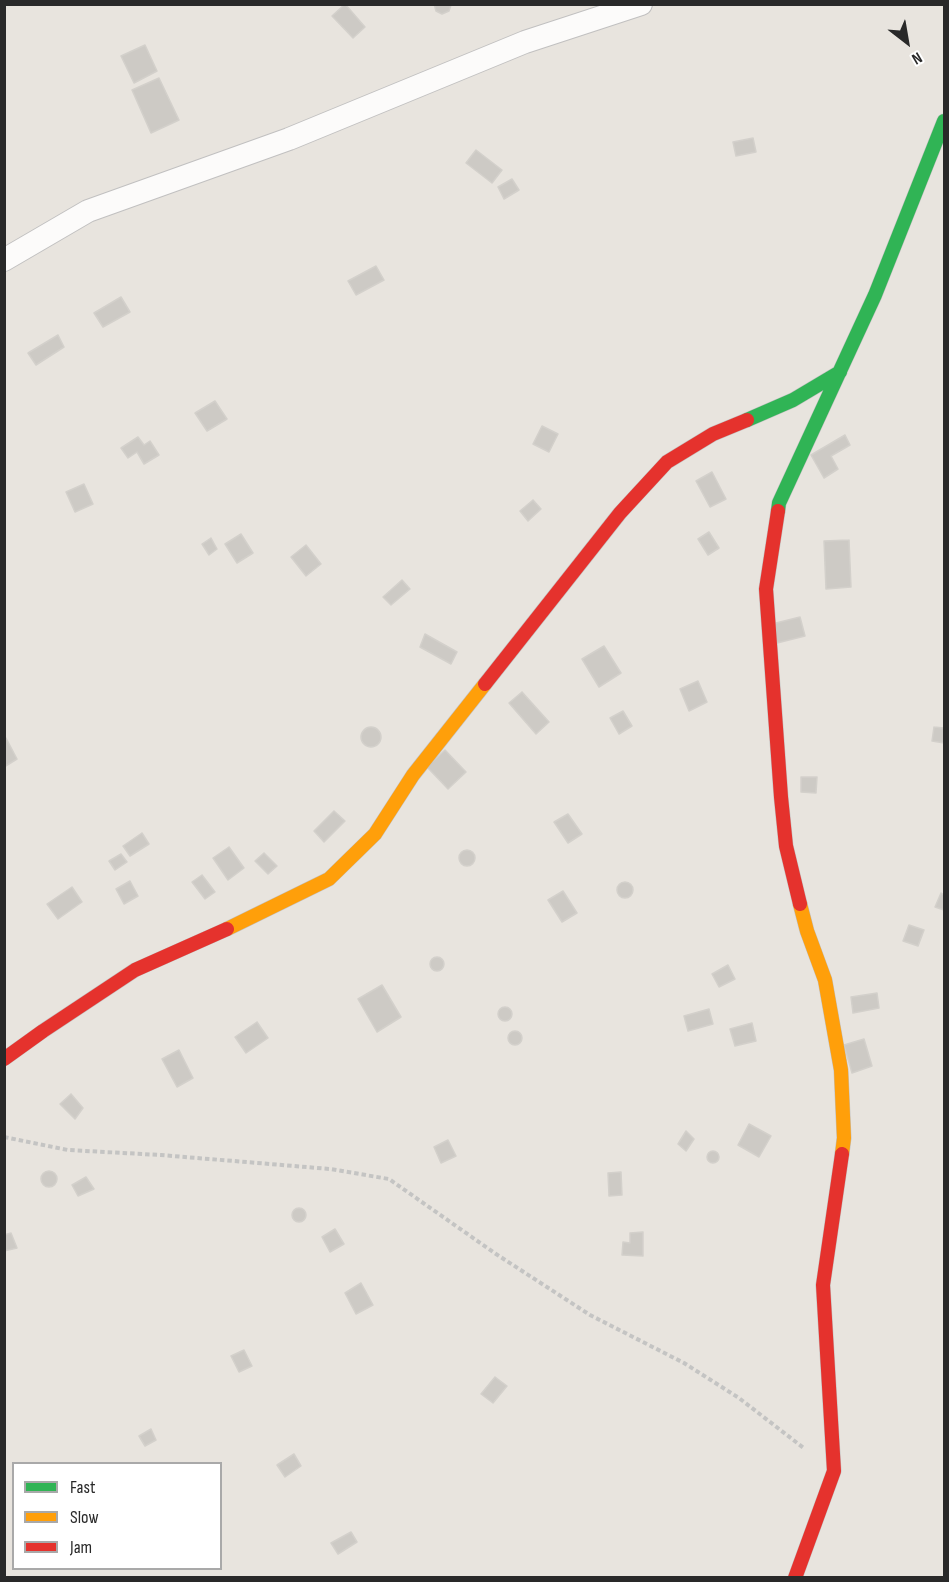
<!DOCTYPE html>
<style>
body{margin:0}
#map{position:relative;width:949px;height:1582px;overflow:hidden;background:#e8e4de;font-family:"Sofia Sans Condensed",sans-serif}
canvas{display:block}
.frame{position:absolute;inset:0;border:6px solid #292929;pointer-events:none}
.legend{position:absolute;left:12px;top:1462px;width:210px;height:108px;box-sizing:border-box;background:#fff;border:2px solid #a9a9a9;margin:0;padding:8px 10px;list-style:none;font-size:18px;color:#292929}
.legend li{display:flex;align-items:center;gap:12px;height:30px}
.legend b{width:30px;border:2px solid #a9a9a9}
.north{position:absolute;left:877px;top:12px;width:60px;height:60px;-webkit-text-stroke:4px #fff;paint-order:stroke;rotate:149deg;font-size:16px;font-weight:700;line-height:24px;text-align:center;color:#292929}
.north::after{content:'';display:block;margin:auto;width:21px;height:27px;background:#292929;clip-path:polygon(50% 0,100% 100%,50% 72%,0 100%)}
</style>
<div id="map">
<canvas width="949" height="1582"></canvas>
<div class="frame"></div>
<ul class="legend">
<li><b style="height:8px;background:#30b455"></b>Fast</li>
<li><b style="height:8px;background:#ff9f0a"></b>Slow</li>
<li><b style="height:8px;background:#e5322d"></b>Jam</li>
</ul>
<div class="north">N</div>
</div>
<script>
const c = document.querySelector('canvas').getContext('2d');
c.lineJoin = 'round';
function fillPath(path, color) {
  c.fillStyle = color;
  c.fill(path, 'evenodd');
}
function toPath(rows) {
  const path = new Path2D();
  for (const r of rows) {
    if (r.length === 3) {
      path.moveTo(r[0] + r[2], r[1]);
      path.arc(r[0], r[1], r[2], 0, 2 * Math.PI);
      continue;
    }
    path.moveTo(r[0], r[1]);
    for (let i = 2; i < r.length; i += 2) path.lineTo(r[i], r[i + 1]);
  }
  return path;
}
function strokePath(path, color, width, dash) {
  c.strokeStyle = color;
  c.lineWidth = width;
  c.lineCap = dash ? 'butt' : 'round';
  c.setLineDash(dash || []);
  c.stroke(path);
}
const building = toPath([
 [345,4,365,27,353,38,332,16,345,4],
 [434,4,451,4,451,5,449,11,442,14,436,11,434,4],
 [145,45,157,71,134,83,121,56,145,45],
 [159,78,179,120,151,133,132,90,159,78],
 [753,138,756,152,736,156,733,142,753,138],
 [476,150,502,170,492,183,466,163,476,150],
 [512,179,519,190,504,199,498,187,512,179],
 [376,266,384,280,356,295,348,281,376,266],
 [121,297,130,312,103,327,94,313,121,297],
 [58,335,64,347,36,365,28,353,58,335],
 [215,401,227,419,207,431,195,413,215,401],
 [542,426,558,434,549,452,533,444,542,426],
 [845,435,850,445,831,456,838,469,824,478,811,455,845,435],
 [138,437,144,445,150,441,159,455,144,464,137,452,128,458,121,448,138,437],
 [712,472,726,499,710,507,696,481,712,472],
 [84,484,93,504,75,512,66,492,84,484],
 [533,500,541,509,528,521,520,511,533,500],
 [709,532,719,548,708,555,698,539,709,532],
 [241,534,253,553,237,563,225,544,241,534],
 [211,538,217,549,209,555,202,544,211,538],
 [849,540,851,587,826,589,824,541,849,540],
 [306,545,321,564,306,576,291,557,306,545],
 [402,580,410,589,391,605,383,597,402,580],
 [800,617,805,636,777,643,772,624,800,617],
 [425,634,457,652,451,664,420,647,425,634],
 [604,646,621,673,599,687,582,659,604,646],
 [698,681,707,702,689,711,680,689,698,681],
 [522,692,549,722,536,734,509,703,522,692],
 [623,711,632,726,619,734,610,718,623,711],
 [371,737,10],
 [934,727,944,728,944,743,932,741,934,727],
 [6,738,17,759,4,767,4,739,6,738],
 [445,750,466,772,448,789,427,767,445,750],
 [801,777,817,777,816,793,801,792,801,777],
 [334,811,345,821,324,842,314,831,334,811],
 [568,814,582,834,568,843,554,822,568,814],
 [142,833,149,844,130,856,123,846,142,833],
 [229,847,244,868,228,880,213,858,229,847],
 [467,858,8],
 [264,853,277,866,268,874,255,861,264,853],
 [121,854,127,862,115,870,109,861,121,854],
 [202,875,215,892,205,899,192,882,202,875],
 [130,881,138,896,124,904,116,889,130,881],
 [625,890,8],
 [72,887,82,902,58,919,47,904,72,887],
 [563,891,577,913,562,922,548,900,563,891],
 [941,893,944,895,944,910,935,907,941,893],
 [909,925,924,930,918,946,903,941,909,925],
 [437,964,7],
 [728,965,735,979,719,987,712,974,728,965],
 [382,985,401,1017,377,1032,358,999,382,985],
 [877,993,879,1008,853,1013,851,997,877,993],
 [505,1014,7],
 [709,1009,713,1024,688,1031,684,1016,709,1009],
 [257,1022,268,1038,246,1053,235,1037,257,1022],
 [752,1023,756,1041,735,1046,730,1029,752,1023],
 [515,1038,7],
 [864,1039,872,1066,852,1073,844,1045,864,1039],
 [179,1050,193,1078,177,1087,162,1059,179,1050],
 [71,1094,83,1108,75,1119,60,1104,71,1094],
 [749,1124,771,1136,759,1157,738,1145,749,1124],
 [686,1131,694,1139,686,1151,678,1144,686,1131],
 [448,1140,456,1156,441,1163,434,1147,448,1140],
 [713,1157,6],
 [49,1179,8],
 [621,1172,622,1195,609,1196,608,1173,621,1172],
 [86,1177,94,1189,78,1196,72,1185,86,1177],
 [299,1215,7],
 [335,1229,344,1244,330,1252,322,1237,335,1229],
 [643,1232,643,1256,622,1255,623,1242,630,1243,630,1233,643,1232],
 [11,1233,17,1248,4,1251,4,1235,11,1233],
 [361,1283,373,1305,356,1314,345,1293,361,1283],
 [244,1350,252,1366,239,1372,231,1356,244,1350],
 [495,1377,507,1386,493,1403,481,1394,495,1377],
 [151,1429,156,1440,145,1446,139,1436,151,1429],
 [294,1454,301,1466,285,1477,277,1465,294,1454],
 [351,1532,357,1542,338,1554,331,1543,351,1532]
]);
fillPath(building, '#cdcac5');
strokePath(building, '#d3d0cb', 1.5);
const street = toPath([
 [4,260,88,211,289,139,525,42,641,4]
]);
const fast = toPath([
 [747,420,793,400,840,372],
 [778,511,779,503,875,295,944,121]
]);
const slow = toPath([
 [800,904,807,931,825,980,841,1070,844,1138,842,1154],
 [227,929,329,879,375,834,413,775,485,684]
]);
const jam = toPath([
 [778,511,766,589,781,797,786,846,800,904],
 [485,684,620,513,667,462,713,434,747,420],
 [4,1059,43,1031,135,970,227,929],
 [795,1578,834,1471,823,1285,842,1154]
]);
strokePath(street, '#c1c0c0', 24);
strokePath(fast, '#c1c0c0', 15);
strokePath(slow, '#c1c0c0', 15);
strokePath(jam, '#c1c0c0', 15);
strokePath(toPath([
 [4,1137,68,1150,161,1155,330,1169,389,1179,496,1254,590,1315,684,1363,739,1398,805,1449]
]), '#c4c4c3', 4, [4.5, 3]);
strokePath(street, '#fcfbfa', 22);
strokePath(fast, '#30b455', 14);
strokePath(slow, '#ff9f0a', 14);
strokePath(jam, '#e5322d', 14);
</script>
